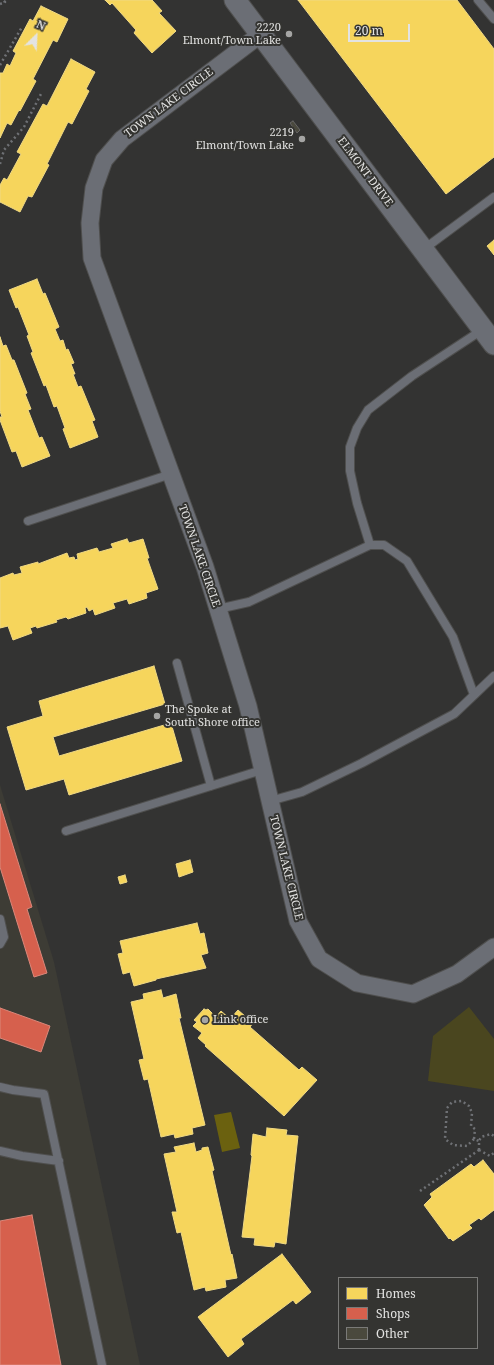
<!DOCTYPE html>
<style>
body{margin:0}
#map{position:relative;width:494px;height:1365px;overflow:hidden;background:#333332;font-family:"Noto Serif",serif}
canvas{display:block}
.legend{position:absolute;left:338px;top:1277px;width:140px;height:72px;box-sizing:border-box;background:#343431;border:1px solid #7a7a78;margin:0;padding:5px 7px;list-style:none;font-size:12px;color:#e3e3e2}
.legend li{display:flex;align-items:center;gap:8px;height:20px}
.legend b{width:20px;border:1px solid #7a7a78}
.north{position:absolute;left:16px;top:16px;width:40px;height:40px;-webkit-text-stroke:3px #343431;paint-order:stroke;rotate:24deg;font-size:11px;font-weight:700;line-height:16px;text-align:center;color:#e3e3e2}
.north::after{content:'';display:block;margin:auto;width:14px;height:18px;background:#e3e3e2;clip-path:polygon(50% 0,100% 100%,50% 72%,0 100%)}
.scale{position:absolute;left:348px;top:24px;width:62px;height:18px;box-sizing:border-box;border:2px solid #e3e3e2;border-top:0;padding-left:5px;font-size:12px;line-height:14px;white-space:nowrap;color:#e3e3e2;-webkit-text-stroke:3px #343431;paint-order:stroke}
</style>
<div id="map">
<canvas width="494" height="1365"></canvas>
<ul class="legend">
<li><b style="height:11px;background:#f6d55c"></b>Homes</li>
<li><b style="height:11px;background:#d6604d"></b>Shops</li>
<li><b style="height:11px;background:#4a493d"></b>Other</li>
</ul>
<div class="north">N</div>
<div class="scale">20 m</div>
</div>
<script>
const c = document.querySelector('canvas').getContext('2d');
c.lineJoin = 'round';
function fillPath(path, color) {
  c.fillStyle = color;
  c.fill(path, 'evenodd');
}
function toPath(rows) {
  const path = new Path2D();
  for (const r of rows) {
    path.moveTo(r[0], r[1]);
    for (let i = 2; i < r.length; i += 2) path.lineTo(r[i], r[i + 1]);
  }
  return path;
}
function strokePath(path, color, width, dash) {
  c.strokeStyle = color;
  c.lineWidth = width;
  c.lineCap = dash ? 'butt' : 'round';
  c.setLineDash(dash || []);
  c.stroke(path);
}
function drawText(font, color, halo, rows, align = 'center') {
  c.font = font + ' "Noto Serif",serif';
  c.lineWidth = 4;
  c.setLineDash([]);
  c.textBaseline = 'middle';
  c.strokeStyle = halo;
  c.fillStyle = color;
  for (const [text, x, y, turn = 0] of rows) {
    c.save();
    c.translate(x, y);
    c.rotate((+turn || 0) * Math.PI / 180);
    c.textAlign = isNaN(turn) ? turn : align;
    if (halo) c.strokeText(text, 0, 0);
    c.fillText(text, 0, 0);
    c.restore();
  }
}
fillPath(toPath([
 [0,785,54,962,140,1365,0,1365]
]), '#3d3c35');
fillPath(toPath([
 [469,1007,494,1039,494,1091,428,1081,433,1036]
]), '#4a461f');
fillPath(toPath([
 [231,1112,240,1148,222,1152,214,1115]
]), '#6b610f');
const homes = toPath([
 [105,0,152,0,162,11,159,13,176,31,152,53,134,33,136,30,112,3,110,5,105,0],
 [298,0,457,0,494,49,494,157,446,194,298,0],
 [41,6,68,19,57,42,53,40,33,79,36,81,20,111,19,110,11,125,7,123,0,138,0,73,3,73,7,64,10,66,16,53,13,51,30,19,33,21,41,6],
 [71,59,95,72,86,89,89,91,72,124,68,122,47,164,49,165,32,197,28,196,20,212,0,202,0,185,4,178,7,180,21,154,17,152,43,104,47,106,71,59],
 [494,240,494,255,487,246,494,240],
 [37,279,43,294,45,293,59,327,55,329,60,341,63,340,66,350,68,349,74,363,71,364,75,374,73,374,78,387,81,386,95,420,92,421,98,437,70,448,63,429,65,428,57,406,54,407,46,385,44,386,31,353,33,352,27,336,29,335,18,307,16,308,9,290,37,279],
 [0,337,3,346,6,345,12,360,14,360,27,393,25,394,31,409,28,410,39,438,42,437,50,456,22,467,16,451,12,452,0,420,0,417,2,417,0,411,0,337],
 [127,539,129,543,143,539,149,558,147,558,158,589,146,593,147,598,129,604,127,599,113,603,115,608,95,615,93,609,89,611,87,607,85,608,86,613,68,619,66,617,56,620,57,622,37,628,36,626,30,628,32,633,13,640,8,626,0,628,0,578,13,573,14,575,22,573,20,567,38,562,38,564,67,553,69,558,74,557,75,560,78,559,77,554,97,548,99,552,113,548,111,544,127,539],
 [154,666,165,704,53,737,59,756,171,723,182,761,69,795,64,779,26,790,7,727,43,716,39,701,154,666],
 [190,860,193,872,179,877,176,864,190,860],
 [125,875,127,882,120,884,118,877,125,875],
 [197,923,200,934,204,933,208,953,201,955,206,968,156,979,156,980,134,986,130,972,123,974,118,954,123,953,120,941,197,923],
 [161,990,163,998,176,994,181,1018,179,1018,205,1125,192,1128,193,1134,175,1138,174,1134,161,1137,148,1079,144,1080,139,1060,144,1059,131,1002,144,999,143,994,161,990],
 [204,1009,206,1010,208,1009,216,1017,221,1011,230,1019,238,1010,253,1023,250,1027,299,1070,302,1067,317,1080,284,1116,205,1046,206,1045,198,1038,202,1033,193,1026,197,1022,194,1020,204,1009],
 [267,1128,287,1130,286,1135,298,1136,286,1244,275,1242,274,1247,254,1245,255,1238,242,1237,252,1156,251,1155,253,1134,266,1137,267,1128],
 [194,1143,196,1152,202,1150,202,1148,208,1147,214,1170,212,1171,231,1255,232,1254,237,1278,225,1280,226,1287,206,1291,205,1287,194,1290,181,1232,177,1233,172,1212,177,1212,164,1154,176,1152,174,1147,194,1143],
 [483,1160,494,1174,494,1210,481,1220,479,1218,469,1225,472,1228,453,1241,450,1238,449,1239,424,1205,432,1197,430,1194,471,1164,474,1167,483,1160],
 [282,1254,311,1292,296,1304,293,1300,241,1339,244,1344,228,1357,198,1317,282,1254]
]);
fillPath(homes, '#f6d55c');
strokePath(homes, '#f0d984', 1);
const shops = toPath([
 [0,804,32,907,27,909,47,973,34,977,0,867,0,804],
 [0,1008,50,1026,41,1052,0,1038,0,1008],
 [32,1215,61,1365,0,1365,0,1221,32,1215]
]);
fillPath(shops, '#d6604d');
strokePath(shops, '#da877a', 1);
const building = toPath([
 [293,121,300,130,297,133,290,123,293,121]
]);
fillPath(building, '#4a493d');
strokePath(building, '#666564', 1);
const service = toPath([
 [478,0,494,19],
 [424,249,494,197],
 [28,521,171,474],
 [370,545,357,503,350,471,350,447,357,428,368,410,412,376,482,330],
 [218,609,249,602,370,545,384,545,407,561,453,637,474,695,454,714,362,763,302,792,270,801],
 [177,663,211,786],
 [474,695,494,676],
 [66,831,262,770],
 [0,919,4,937,0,944],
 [0,1087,13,1090,44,1094,102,1365],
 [0,1151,22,1156,59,1161]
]);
const minor = toPath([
 [261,34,122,139,104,160,94,188,90,223,92,258,205,567,248,706,298,921,319,959,357,983,413,994,457,974,494,947]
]);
const tertiary = toPath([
 [235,0,494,344]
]);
strokePath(service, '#4f4f4e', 10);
strokePath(minor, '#4f4f4e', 19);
strokePath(tertiary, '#4f4f4e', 23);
strokePath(toPath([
 [0,4,5,2,3,0],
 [0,65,22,27],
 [0,164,4,150,24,127,42,92],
 [474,1139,467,1146,453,1145,445,1139,447,1108,452,1102,462,1101,469,1106,472,1113,471,1126,475,1129,474,1139,479,1141],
 [479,1150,479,1141,481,1137,491,1134,494,1136],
 [479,1150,490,1156,494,1153],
 [420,1191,479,1150]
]), '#6f7175', 2.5, [2, 3]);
strokePath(service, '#6b6e75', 8);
strokePath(minor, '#6b6e75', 17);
strokePath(tertiary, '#6b6e75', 21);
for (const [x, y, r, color] of [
 [289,34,4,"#a5a5a4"],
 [302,139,4,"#a5a5a4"],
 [157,716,4,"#a5a5a4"],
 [205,1020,4,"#a5a5a4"]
]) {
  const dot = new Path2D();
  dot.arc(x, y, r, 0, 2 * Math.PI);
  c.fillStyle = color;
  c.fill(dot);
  strokePath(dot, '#343431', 1.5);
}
drawText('11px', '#e3e3e2', '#343431', [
 ["2220",281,28],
 ["Elmont/Town Lake",281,41],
 ["2219",294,133],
 ["Elmont/Town Lake",294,146],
 ["The Spoke at",165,710,"left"],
 ["South Shore office",165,723,"left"],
 ["Link office",213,1020,"left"]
], 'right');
drawText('11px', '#e3e3e2', '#343431', [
 ["TOWN LAKE CIRCLE",169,103,-37],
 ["ELMONT DRIVE",365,172,53],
 ["TOWN LAKE CIRCLE",199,556,71],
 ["TOWN LAKE CIRCLE",286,868,76]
]);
</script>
